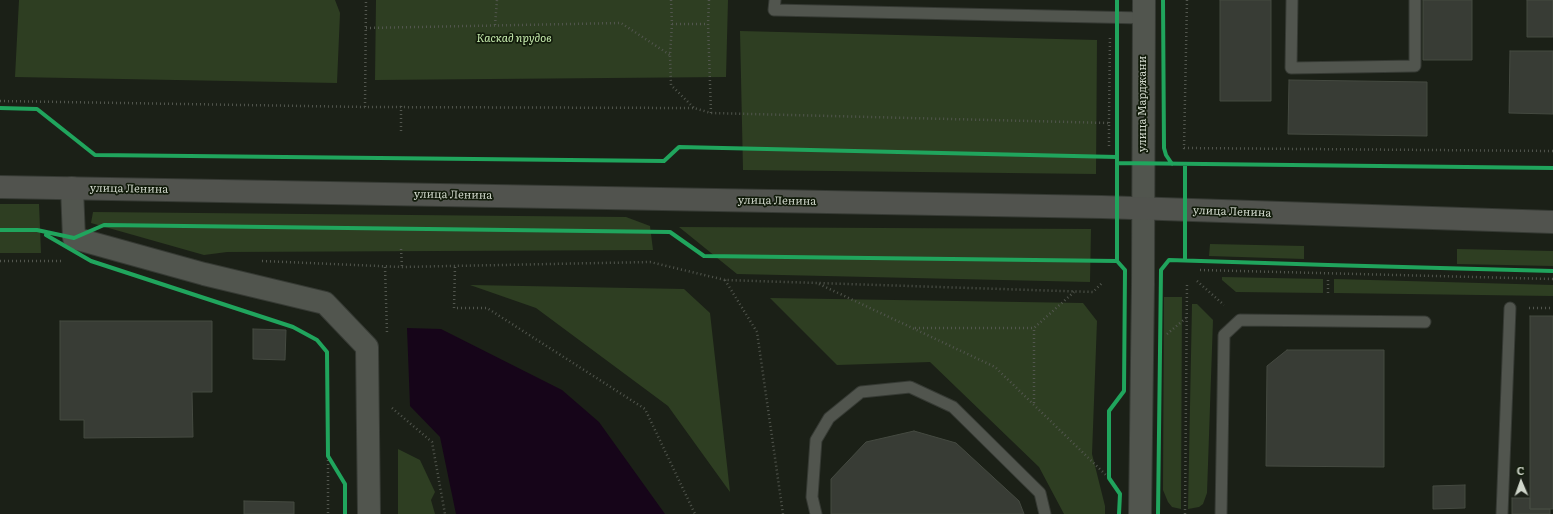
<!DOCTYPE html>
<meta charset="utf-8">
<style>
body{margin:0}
#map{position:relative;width:1553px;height:514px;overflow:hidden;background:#1b2017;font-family:Literata,serif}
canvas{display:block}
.north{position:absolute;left:1501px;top:462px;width:40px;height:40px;-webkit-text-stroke:3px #111b0a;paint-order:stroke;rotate:358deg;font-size:11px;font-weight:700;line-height:16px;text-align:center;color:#cfd6ca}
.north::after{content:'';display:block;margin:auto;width:14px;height:18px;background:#cfd6ca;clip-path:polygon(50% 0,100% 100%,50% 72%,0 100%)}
</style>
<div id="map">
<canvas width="1553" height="514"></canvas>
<div class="north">С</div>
</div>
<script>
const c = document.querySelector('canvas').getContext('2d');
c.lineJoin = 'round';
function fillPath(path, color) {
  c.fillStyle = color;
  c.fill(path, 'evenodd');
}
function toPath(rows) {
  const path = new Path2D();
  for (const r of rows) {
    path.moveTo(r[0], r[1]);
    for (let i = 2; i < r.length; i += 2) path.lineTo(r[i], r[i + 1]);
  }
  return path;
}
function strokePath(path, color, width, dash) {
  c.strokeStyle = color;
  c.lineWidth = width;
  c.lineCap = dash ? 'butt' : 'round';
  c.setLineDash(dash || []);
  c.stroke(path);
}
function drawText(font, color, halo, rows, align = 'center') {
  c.font = font + ' Literata,serif';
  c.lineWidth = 3.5;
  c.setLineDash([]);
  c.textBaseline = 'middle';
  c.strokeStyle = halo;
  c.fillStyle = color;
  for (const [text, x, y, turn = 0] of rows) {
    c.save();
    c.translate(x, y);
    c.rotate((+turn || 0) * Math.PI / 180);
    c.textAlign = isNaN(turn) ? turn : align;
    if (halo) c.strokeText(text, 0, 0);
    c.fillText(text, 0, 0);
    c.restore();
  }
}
fillPath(toPath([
 [19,0,335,0,340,13,337,83,15,77],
 [376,0,728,0,726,77,375,80],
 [740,31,1097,40,1096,174,743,170],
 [0,204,39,204,41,253,0,253],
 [93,212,626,217,650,226,653,250,227,252,204,255,91,223],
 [679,227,1091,229,1090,282,737,274],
 [1210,244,1304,246,1304,259,1209,256],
 [1457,249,1553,251,1553,266,1457,264],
 [1222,277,1323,279,1323,293,1236,292,1222,280],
 [1334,279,1553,285,1553,296,1334,293],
 [470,285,684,289,710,313,730,492,668,406,536,308],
 [1164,297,1182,297,1181,509,1172,507,1168,502,1163,490],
 [770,298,1083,303,1097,321,1092,454,1105,506,1105,514,1064,514,1039,467,930,362,837,365],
 [1192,304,1197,304,1213,320,1207,493,1203,504,1199,507,1188,509],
 [398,449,420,460,435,492,431,500,435,514,398,514]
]), '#2e3e22');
fillPath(toPath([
 [407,328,441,329,562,390,599,422,665,514,456,514,440,437,410,406]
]), '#160519');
const building = toPath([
 [1220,0,1271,0,1271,101,1220,101,1220,0],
 [1423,0,1472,0,1472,60,1423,60,1423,0],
 [1527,0,1553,0,1553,37,1527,37,1527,0],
 [1510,51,1553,51,1553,114,1509,113,1510,51],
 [1289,80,1427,82,1427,136,1288,134,1289,80],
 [1530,316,1553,316,1553,509,1530,509,1530,316],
 [60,321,212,321,212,392,192,392,193,437,84,438,84,420,60,420,60,321],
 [253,329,286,330,285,360,253,359,253,329],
 [1287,350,1384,350,1384,467,1266,466,1267,366,1287,350],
 [914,431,956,443,1019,501,1024,514,831,514,831,479,866,442,914,431],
 [1465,485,1465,508,1433,509,1433,486,1465,485],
 [1512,498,1530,498,1530,509,1550,509,1550,514,1512,514,1512,498],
 [244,501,294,502,294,514,244,514,244,501]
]);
fillPath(building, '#383c35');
strokePath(building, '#454a41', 1);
const service = toPath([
 [775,0,774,10,1143,18],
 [1292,0,1291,68,1415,66,1415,0],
 [816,514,812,497,816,440,829,418,861,392,910,387,953,407,1040,493,1045,514],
 [1221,514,1224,335,1240,320,1425,322],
 [1502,514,1510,308]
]);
const tertiary = toPath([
 [72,188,74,238,204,274,325,303,367,347,369,514],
 [1140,514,1143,284,1144,0]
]);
const secondary = toPath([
 [0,187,1102,207,1553,222]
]);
strokePath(service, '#363a34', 13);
strokePath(tertiary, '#363a34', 24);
strokePath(secondary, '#363a34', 24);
strokePath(toPath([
 [671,0,672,24,670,55,671,85,694,108],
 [709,0,708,24,711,113],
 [1187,0,1184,148,1553,151],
 [672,24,708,24],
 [495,25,497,0],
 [366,28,621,23,670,55],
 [0,101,365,107,694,108,711,113,1109,123,1109,147],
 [401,106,401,133],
 [365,107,366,0],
 [1109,123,1110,35],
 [401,249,402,267],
 [0,261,64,261],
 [262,261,402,267,650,262,725,280,1093,292,1102,283],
 [385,267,387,333],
 [455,267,454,308,487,308,645,409,695,514],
 [1200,270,1553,279],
 [725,280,757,332,783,514],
 [1197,281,1224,305],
 [819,284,995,367,1109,478],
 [1328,293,1328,279],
 [1529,308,1553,308],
 [915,328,1034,328],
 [1167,334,1186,318],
 [1034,403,1034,328,1074,292],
 [392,408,432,442,445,514],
 [328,456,328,514],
 [1185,514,1187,284]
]), '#52564e', 2.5, [1, 3]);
strokePath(service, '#51554e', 11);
strokePath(tertiary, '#51554e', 22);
strokePath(secondary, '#51534e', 22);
strokePath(toPath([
 [1117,0,1117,261,1125,270,1124,391,1109,411,1109,478,1120,494,1119,514],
 [1163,0,1164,148,1166,155,1172,164],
 [0,108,37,109,95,155,664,161,679,147,1117,157],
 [1117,163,1553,168],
 [0,230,37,230,74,238,104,225,670,232,704,256,1117,261],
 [46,235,91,261,293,327,317,340,327,352,328,456,345,484,345,514],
 [1185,260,1185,164],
 [1158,514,1161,270,1169,260,1328,265,1553,271]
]), '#20a55d', 4);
drawText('italic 11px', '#c5e9ad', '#111b0a', [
 ["Каскад прудов",514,39]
]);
drawText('11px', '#cfd6ca', '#111b0a', [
 ["улица Марджани",1143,104,-90],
 ["улица Ленина",129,189,1],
 ["улица Ленина",453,195,1],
 ["улица Ленина",777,201,1],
 ["улица Ленина",1232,212,2]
]);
</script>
